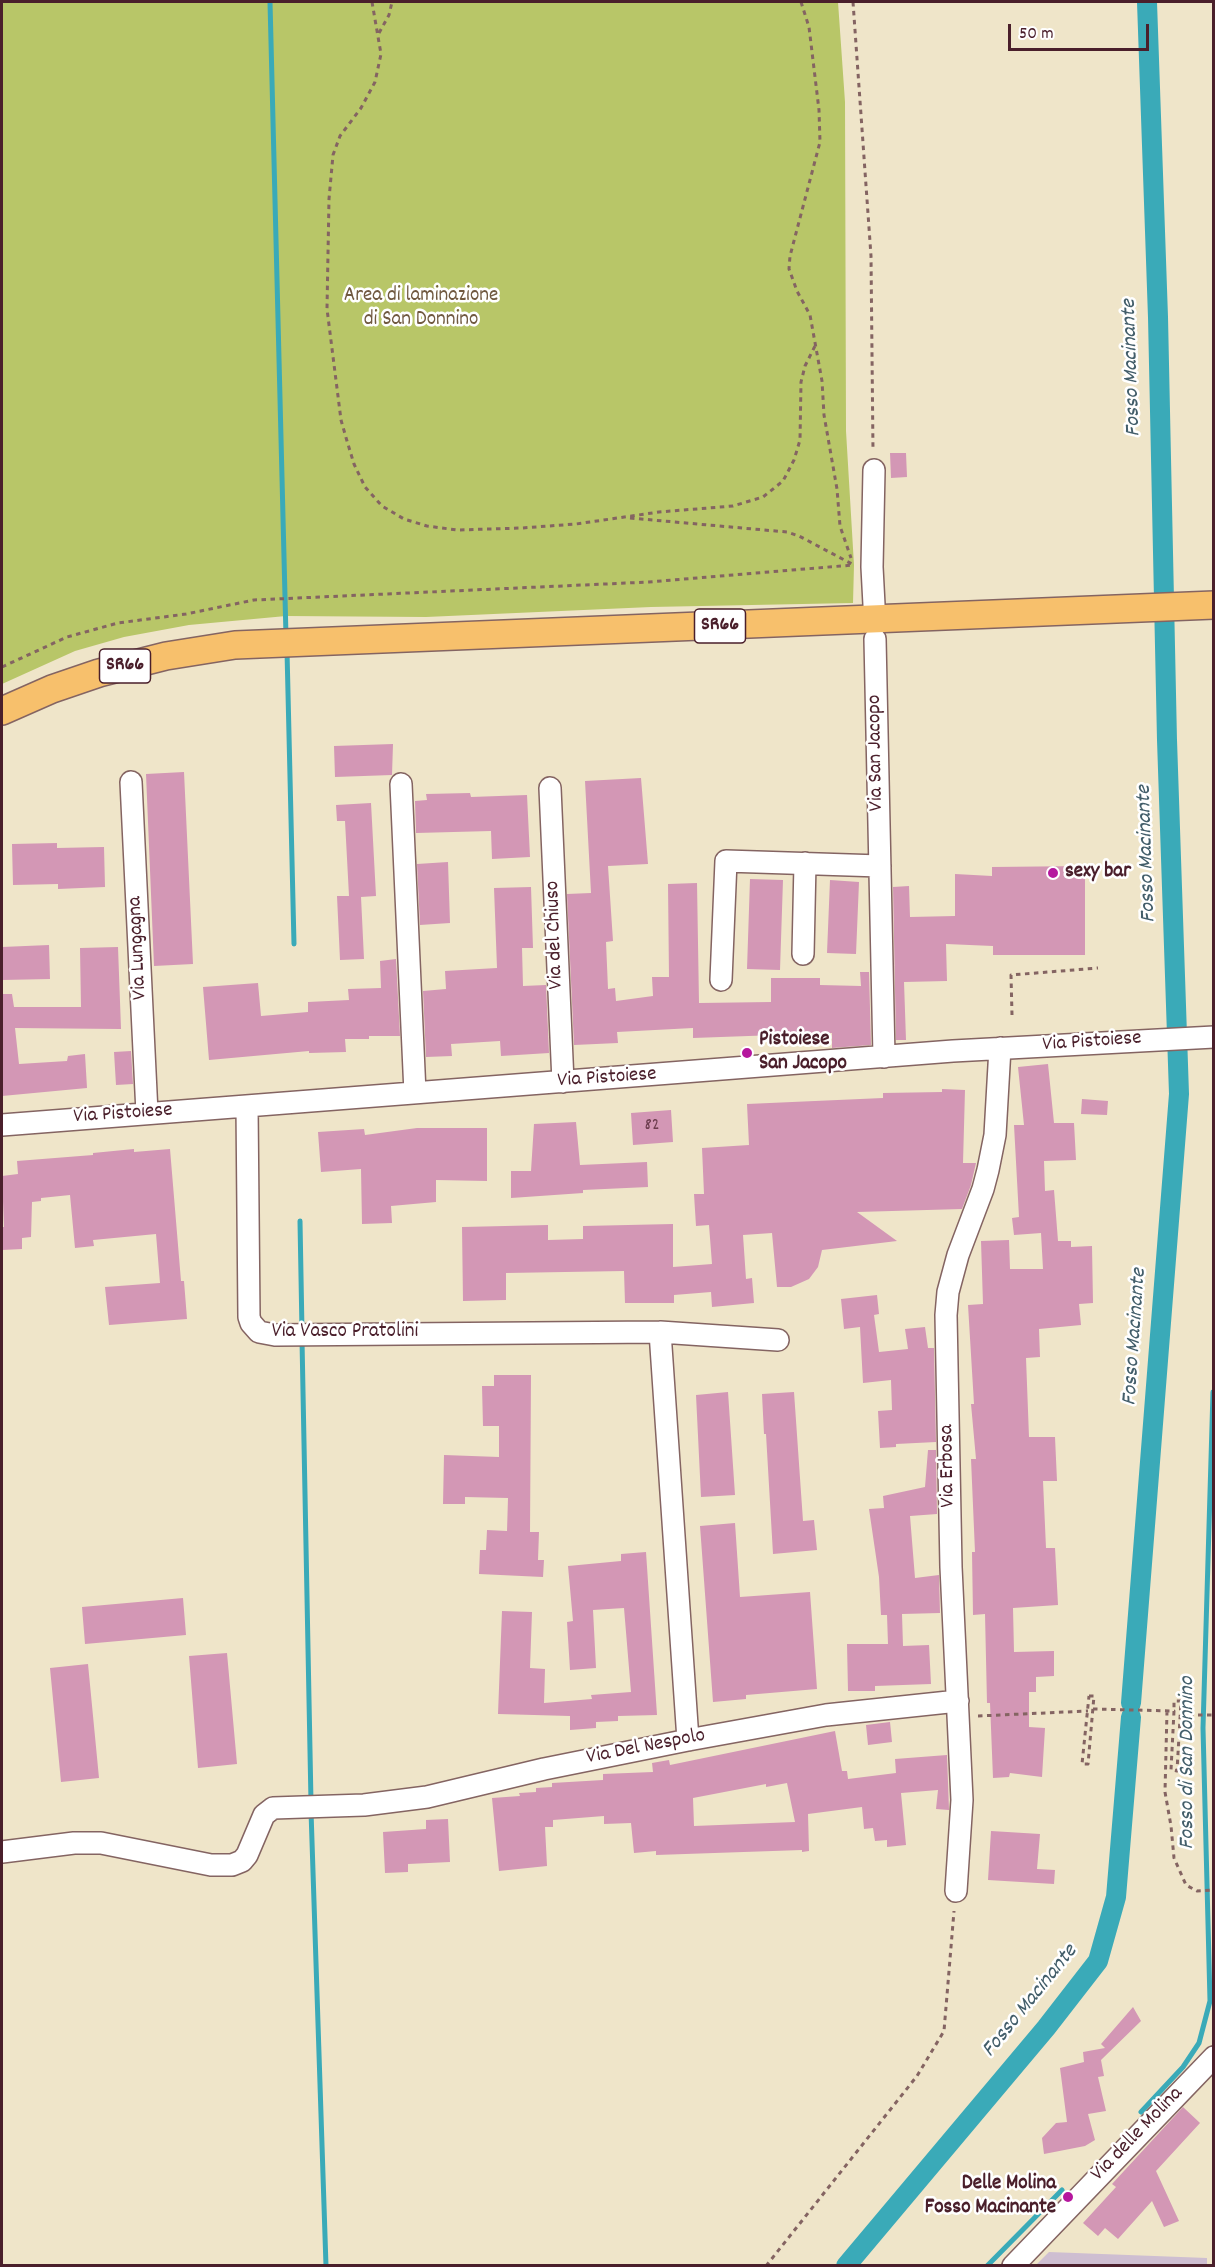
<!DOCTYPE html>
<style>
body{margin:0}
#map{position:relative;width:1215px;height:2267px;overflow:hidden;background:#efe5c9;font-family:Dekko,sans-serif}
canvas{display:block}
.frame{position:absolute;inset:0;border:3px solid #4a1f2b;pointer-events:none}
.scale{position:absolute;left:1008px;top:24px;width:141px;height:27px;box-sizing:border-box;border:3px solid #4a1f2b;border-top:0;padding-left:8px;font-size:18px;line-height:21px;white-space:nowrap;color:#4a1f2b;-webkit-text-stroke:4px #fff;paint-order:stroke}
</style>
<div id="map">
<canvas width="1215" height="2267"></canvas>
<div class="frame"></div>
<div class="scale">50 m</div>
</div>
<script>
const c = document.querySelector('canvas').getContext('2d');
c.lineJoin = 'round';
function fillPath(path, color) {
  c.fillStyle = color;
  c.fill(path, 'evenodd');
}
function toPath(rows) {
  const path = new Path2D();
  for (const r of rows) {
    path.moveTo(r[0], r[1]);
    for (let i = 2; i < r.length; i += 2) path.lineTo(r[i], r[i + 1]);
  }
  return path;
}
function strokePath(path, color, width, dash) {
  c.strokeStyle = color;
  c.lineWidth = width;
  c.lineCap = dash ? 'butt' : 'round';
  c.setLineDash(dash || []);
  c.stroke(path);
}
function drawText(font, color, halo, rows, align = 'center') {
  c.font = font + ' Dekko,sans-serif';
  c.lineWidth = 5;
  c.setLineDash([]);
  c.textBaseline = 'middle';
  c.strokeStyle = halo;
  c.fillStyle = color;
  for (const [text, x, y, turn = 0] of rows) {
    c.save();
    c.translate(x, y);
    c.rotate((+turn || 0) * Math.PI / 180);
    c.textAlign = isNaN(turn) ? turn : align;
    if (halo) c.strokeText(text, 0, 0);
    c.fillText(text, 0, 0);
    c.restore();
  }
}
fillPath(toPath([
 [1049,2252,1207,2258,1207,2265,1036,2265]
]), '#cebed1');
fillPath(toPath([
 [2,2,838,2,845,102,846,431,854,565,853,603,651,607,426,617,286,616,189,625,124,637,75,651,2,684]
]), '#b8c668');
strokePath(toPath([
 [270,2,286,636],
 [287,651,294,944],
 [300,1221,302,1331],
 [302,1340,311,1802],
 [311,1811,326,2266],
 [1141,2112,1183,2067,1199,2043,1210,2001,1203,1728,1213,1392],
 [987,2266,1062,2190]
]), '#3aaab8', 5);
strokePath(toPath([
 [1131,1703,1179,1094,1167,740,1158,317,1147,2],
 [846,2266,1046,2028,1098,1961,1116,1897,1131,1717]
]), '#3aaab8', 20);
fillPath(toPath([
 [890,453,906,453,907,477,891,478],
 [393,744,392,775,335,777,334,746],
 [184,772,193,964,154,966,146,774],
 [641,778,648,864,608,866,613,941,606,942,608,989,615,988,616,1001,653,996,652,977,669,977,668,884,697,883,699,1003,771,1002,771,978,820,978,820,985,861,986,860,972,869,972,871,1045,832,1048,832,1033,693,1038,693,1028,617,1032,618,1043,574,1045,567,894,591,893,585,781],
 [470,793,471,797,527,795,530,857,492,859,491,831,416,833,415,801,427,800,426,794],
 [371,803,376,896,361,897,364,959,340,960,337,896,349,896,345,821,337,821,336,805],
 [57,843,57,848,104,847,105,887,58,889,58,884,13,885,12,844],
 [448,862,450,923,420,925,417,864],
 [1085,866,1085,955,993,955,993,946,946,944,947,981,904,982,906,1040,896,1040,893,887,909,886,910,917,955,916,955,874,992,876,992,867],
 [750,879,783,880,780,970,747,969],
 [830,880,859,882,856,954,827,953],
 [531,887,533,948,522,948,523,986,546,985,549,1053,501,1056,500,1041,451,1044,452,1056,426,1057,423,991,446,989,445,971,497,968,494,888],
 [49,945,50,979,2,980,2,947],
 [118,947,121,1029,15,1028,19,1064,67,1061,68,1056,85,1054,87,1088,2,1096,2,994,12,994,14,1007,81,1007,80,948],
 [396,959,400,1036,369,1036,369,1039,345,1039,346,1052,309,1053,309,1051,209,1060,203,987,258,983,261,1016,308,1012,308,1002,349,1000,348,989,381,988,380,961],
 [131,1051,133,1084,116,1085,114,1052],
 [1048,1064,1054,1123,1074,1123,1076,1160,1044,1161,1045,1191,1054,1190,1058,1241,1071,1241,1071,1247,1092,1246,1093,1303,1079,1304,1081,1325,1039,1329,1040,1357,1026,1358,1029,1437,1055,1437,1057,1481,1043,1481,1046,1548,1055,1548,1058,1605,1013,1608,1014,1652,1054,1651,1054,1676,1036,1677,1036,1692,1029,1692,1029,1727,1045,1728,1042,1777,1010,1773,1009,1777,993,1778,990,1703,987,1703,985,1614,973,1615,972,1552,975,1552,971,1459,976,1459,971,1404,974,1404,968,1305,983,1304,981,1241,1009,1240,1010,1269,1043,1269,1041,1233,1014,1235,1012,1218,1019,1217,1014,1125,1024,1125,1018,1067],
 [942,1089,965,1090,963,1163,976,1163,971,1185,962,1209,857,1212,897,1241,822,1250,818,1267,809,1279,791,1287,777,1287,772,1233,743,1235,746,1279,752,1278,754,1303,712,1307,711,1292,674,1295,674,1303,625,1303,624,1271,506,1273,506,1300,463,1301,462,1227,548,1225,548,1240,583,1239,583,1226,673,1224,673,1267,712,1264,709,1225,696,1226,694,1194,704,1194,702,1148,749,1145,747,1104,883,1098,883,1093,942,1092],
 [1082,1099,1108,1101,1107,1115,1081,1114],
 [671,1110,673,1142,633,1145,631,1113],
 [576,1122,580,1165,647,1162,648,1187,583,1190,583,1193,511,1198,511,1171,531,1171,534,1124],
 [417,1128,487,1128,487,1181,436,1180,436,1202,391,1206,392,1223,362,1224,361,1169,321,1172,318,1132,364,1129,365,1135],
 [134,1149,134,1152,170,1149,181,1281,184,1281,187,1319,109,1325,105,1287,160,1283,156,1234,93,1240,94,1246,75,1248,70,1195,41,1198,41,1201,32,1202,31,1237,22,1238,22,1249,2,1250,2,1227,4,1227,2,1176,18,1174,17,1161,93,1155,93,1153],
 [877,1295,879,1314,874,1315,879,1352,908,1349,905,1329,925,1327,928,1348,934,1348,936,1442,896,1444,896,1447,880,1448,878,1411,892,1410,891,1380,863,1383,860,1327,844,1329,841,1299],
 [494,1375,531,1375,530,1532,539,1532,538,1560,544,1560,543,1577,479,1574,480,1550,486,1550,487,1530,507,1531,508,1498,465,1497,465,1504,443,1504,444,1455,499,1457,499,1426,483,1426,482,1386,494,1386],
 [728,1392,735,1495,701,1497,696,1395],
 [794,1392,803,1521,814,1520,817,1550,773,1554,766,1434,764,1434,762,1394],
 [928,1450,936,1450,937,1514,910,1516,915,1578,939,1575,940,1613,902,1614,903,1646,929,1645,931,1684,875,1686,875,1691,848,1691,847,1644,888,1644,887,1615,881,1615,879,1577,869,1509,884,1508,883,1496,925,1487],
 [735,1523,740,1597,810,1592,817,1689,746,1695,746,1699,713,1702,700,1526],
 [646,1552,657,1715,618,1716,618,1721,596,1722,596,1728,570,1730,570,1716,498,1714,502,1611,532,1612,530,1668,545,1669,544,1703,592,1699,591,1695,631,1692,624,1608,593,1610,596,1668,570,1670,567,1622,573,1621,568,1566,621,1561,621,1554],
 [183,1598,186,1635,85,1644,82,1607],
 [227,1653,237,1764,198,1768,189,1656],
 [88,1664,99,1778,61,1782,50,1668],
 [890,1722,892,1742,868,1745,866,1725],
 [835,1731,842,1771,847,1771,848,1779,896,1773,895,1759,947,1755,949,1810,936,1809,938,1790,901,1793,906,1845,887,1847,887,1840,875,1841,873,1828,864,1829,862,1807,808,1814,809,1851,802,1852,802,1850,656,1855,656,1851,634,1853,631,1823,604,1824,604,1816,553,1820,553,1827,545,1827,547,1866,499,1871,492,1798,520,1796,519,1793,536,1792,536,1788,552,1787,552,1783,603,1780,603,1774,653,1772,652,1763,669,1760,670,1765],
 [787,1783,795,1822,694,1826,693,1798,766,1784,766,1787],
 [448,1819,450,1862,408,1864,408,1872,385,1873,383,1832,426,1829,426,1820],
 [991,1831,1040,1834,1037,1869,1055,1870,1054,1884,988,1880],
 [1133,2007,1141,2021,1101,2060,1104,2076,1098,2077,1106,2111,1088,2114,1095,2140,1085,2146,1044,2154,1042,2138,1056,2123,1067,2122,1060,2068,1084,2062,1083,2052,1105,2048,1101,2044],
 [1183,2107,1200,2123,1156,2171,1179,2221,1164,2227,1152,2201,1118,2239,1105,2228,1098,2236,1083,2223,1116,2187,1112,2184]
]), '#d397b5');
const minor = toPath([
 [874,470,872,567,874,605],
 [875,639,884,1057],
 [131,782,147,1113],
 [401,784,415,1093],
 [550,788,563,1082],
 [803,954,805,863],
 [721,980,726,861,880,866],
 [247,1106,249,1317,251,1323,259,1332,275,1335,660,1332,688,1740],
 [2,1125,953,1051,1214,1037],
 [660,1332,778,1340],
 [2,1852,74,1843,101,1843,211,1865,232,1865,242,1861,247,1855,264,1815,273,1808,364,1805,427,1797,544,1769,688,1740,826,1715,958,1701],
 [956,1891,962,1800,951,1567,946,1315,948,1292,958,1255,983,1189,988,1170,995,1135,1000,1048],
 [1013,2266,1214,2057]
]);
const major = toPath([
 [2,711,52,689,99,673,166,656,235,645,1214,605]
]);
strokePath(minor, '#846462', 24);
strokePath(major, '#846462', 30);
strokePath(toPath([
 [372,2,381,54,375,82,361,108,340,136,333,155,329,199,327,309,341,420,347,441,354,464,365,487,382,506,404,519,427,526,457,530,522,528,576,524,659,512,733,506,763,497,783,481,794,460,800,440,801,382,805,366,815,346],
 [801,2,809,27,819,110,820,142,790,256,789,269,797,291,810,315,822,381,824,415,837,489,840,526,851,558],
 [853,2,871,256,873,451],
 [379,33,389,15,392,2],
 [630,518,787,532,799,536,852,564],
 [2,667,67,637,118,623,186,614,254,600,649,582,853,565],
 [1012,1015,1011,975,1098,968],
 [1089,1696,1094,1696,1088,1764,1082,1764,1089,1696],
 [1093,1709,1174,1711,1171,1770,1177,1771,1181,1701,1174,1701,1174,1711],
 [1167,1711,1165,1792,1171,1826,1174,1858,1186,1885,1197,1891,1214,1890],
 [1180,1715,1214,1715],
 [978,1716,1088,1711],
 [766,2266,917,2076,944,2031,954,1911]
]), '#846462', 3, [4.5, 4.5]);
strokePath(minor, '#fff', 21);
strokePath(major, '#f7c06c', 27);
for (const [x, y, r, color] of [
 [1053,873,6,"#b5179e"],
 [747,1053,6,"#b5179e"],
 [1068,2197,6,"#b5179e"]
]) {
  const dot = new Path2D();
  dot.arc(x, y, r, 0, 2 * Math.PI);
  c.fillStyle = color;
  c.fill(dot);
  strokePath(dot, '#fff', 2);
}
drawText('18px', '#6c3d4e', null, [
 ["82",652,1127]
]);
for (const [x, y, w] of [
 [720,626,51],
 [125,666,51]
]) {
  const box = new Path2D();
  box.roundRect(x - w / 2, y - 17, w, 34, 4.5);
  c.fillStyle = '#fff';
  c.fill(box);
  strokePath(box, '#4a1f2b', 1.5);
}
drawText('bold 20px', '#4a1f2b', null, [
 ["SR66",720,626],
 ["SR66",125,666]
]);
drawText('21px', '#705940', '#fff', [
 ["Area di laminazione",421,297],
 ["di San Donnino",421,321]
]);
drawText('21px', '#4a1f2b', '#fff', [
 ["Via San Jacopo",877,753,-91],
 ["Via del Chiuso",556,935,-92],
 ["Via Lungagna",139,948,-93],
 ["Via Pistoiese",1092,1043,-4],
 ["Via Pistoiese",607,1079,-4],
 ["Via Pistoiese",123,1115,-4],
 ["Via Vasco Pratolini",345,1333],
 ["Via Erbosa",949,1466,-91],
 ["Via Del Nespolo",646,1748,-11],
 ["Via delle Molina",1138,2135,-46]
]);
drawText('bold 21px', '#4a1f2b', '#fff', [
 ["sexy bar",1065,873],
 ["Pistoiese",759,1041],
 ["San Jacopo",759,1065],
 ["Delle Molina",1056,2185,"right"],
 ["Fosso Macinante",1056,2209,"right"]
], 'left');
drawText('italic 22px', '#435e6a', '#fff', [
 ["Fosso Macinante",1133,368,-92],
 ["Fosso Macinante",1148,854,-92],
 ["Fosso Macinante",1136,1337,-86],
 ["Fosso di San Donnino",1189,1763,-90],
 ["Fosso Macinante",1031,2002,-51]
]);
</script>
